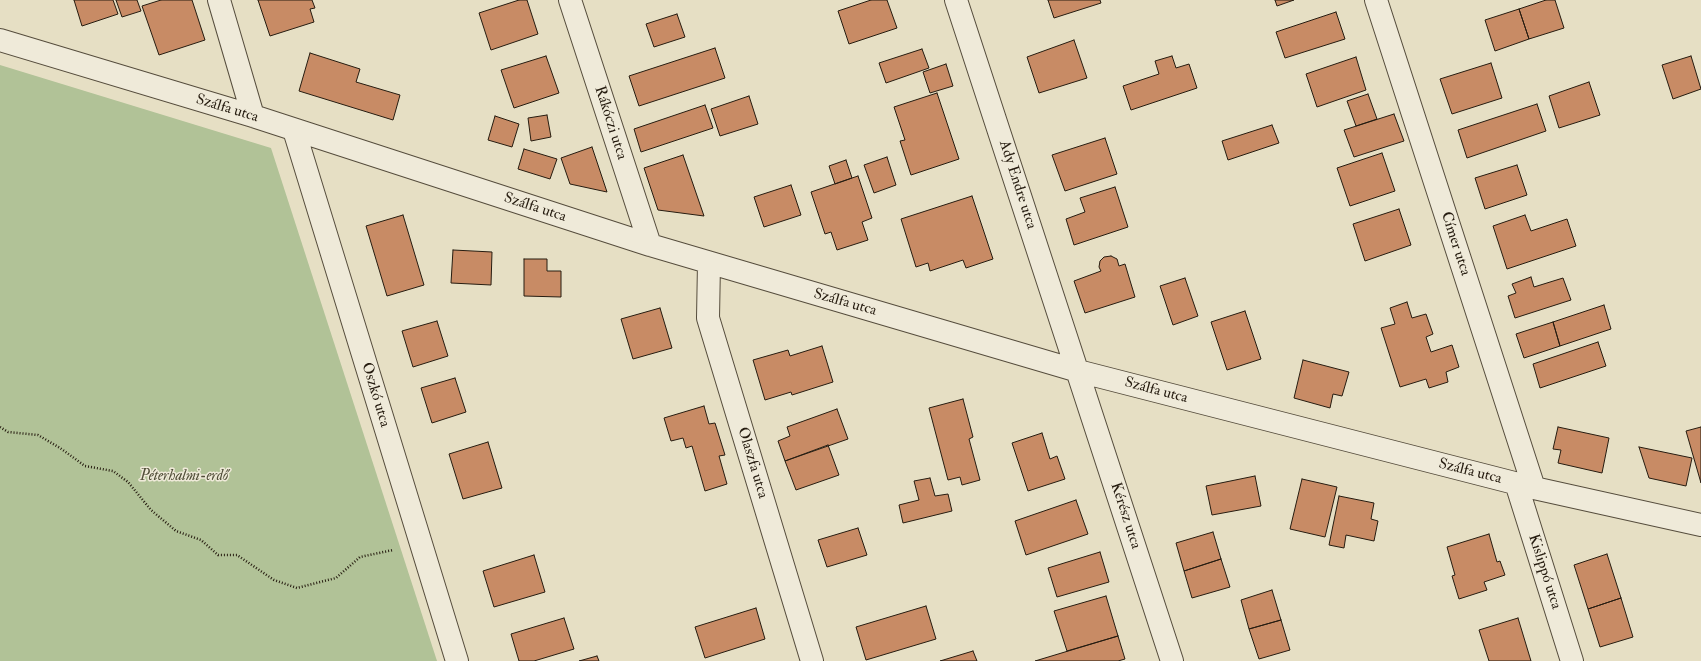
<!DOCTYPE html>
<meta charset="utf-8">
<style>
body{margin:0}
canvas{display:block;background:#e6dfc4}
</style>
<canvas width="1701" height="661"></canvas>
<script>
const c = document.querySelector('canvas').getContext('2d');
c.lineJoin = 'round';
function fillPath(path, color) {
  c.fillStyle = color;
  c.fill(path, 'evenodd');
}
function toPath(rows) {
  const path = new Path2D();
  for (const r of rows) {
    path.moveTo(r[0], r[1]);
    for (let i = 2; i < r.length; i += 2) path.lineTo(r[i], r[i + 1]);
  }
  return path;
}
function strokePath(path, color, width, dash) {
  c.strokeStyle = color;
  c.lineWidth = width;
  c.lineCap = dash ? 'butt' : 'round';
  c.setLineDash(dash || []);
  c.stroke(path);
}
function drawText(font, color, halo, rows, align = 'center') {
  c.font = font + ' "IM FELL Double Pica",serif';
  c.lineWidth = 3;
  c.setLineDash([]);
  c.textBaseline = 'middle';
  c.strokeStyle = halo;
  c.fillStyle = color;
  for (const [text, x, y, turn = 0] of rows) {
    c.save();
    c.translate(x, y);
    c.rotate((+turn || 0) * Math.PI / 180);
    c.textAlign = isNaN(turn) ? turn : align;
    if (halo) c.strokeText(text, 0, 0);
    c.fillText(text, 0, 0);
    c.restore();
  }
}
fillPath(toPath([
 [0,65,271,148,437,661,0,661]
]), '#b1c297');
const building = toPath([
 [74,0,113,0,118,14,82,26,74,0],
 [116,0,137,0,141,11,122,17,116,0],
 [161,0,192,0,205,40,159,55,142,6,161,0],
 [258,0,312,0,315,8,310,9,314,22,270,36,258,0],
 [519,0,527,0,538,34,491,50,479,13,519,0],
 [871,0,887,0,897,28,849,44,838,11,871,0],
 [1048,0,1100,0,1101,3,1054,18,1048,0],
 [1275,0,1294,0,1277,6,1275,0],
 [1546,0,1555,0,1564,28,1529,39,1519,9,1546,0],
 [1519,9,1529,39,1495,51,1485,20,1519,9],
 [1336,12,1345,39,1285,58,1276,32,1336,12],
 [677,14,685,37,654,47,646,24,677,14],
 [1074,40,1087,78,1039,93,1027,57,1074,40],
 [715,48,725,78,639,106,629,76,715,48],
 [922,49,929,68,886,83,879,63,922,49],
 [310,53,360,69,356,82,400,95,393,120,299,91,310,53],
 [546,56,559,93,514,108,501,70,546,56],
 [1172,56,1176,68,1189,64,1197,88,1131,110,1123,86,1159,74,1155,61,1172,56],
 [1691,56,1701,89,1673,99,1662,65,1691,56],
 [1356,57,1366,90,1317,107,1306,74,1356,57],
 [1491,63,1502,98,1452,114,1440,79,1491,63],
 [946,64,953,86,930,93,923,72,946,64],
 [1589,82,1600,115,1559,128,1549,96,1589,82],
 [937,93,959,159,911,175,900,141,905,140,894,107,937,93],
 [1368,94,1377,119,1356,126,1347,101,1368,94],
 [749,96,758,124,720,136,711,109,749,96],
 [1537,104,1546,131,1467,158,1458,130,1537,104],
 [705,105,713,128,641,152,634,129,705,105],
 [1394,114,1404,141,1354,157,1344,130,1394,114],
 [547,115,551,137,531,141,528,118,547,115],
 [495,116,519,124,512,147,488,140,495,116],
 [1272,125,1279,143,1228,160,1222,141,1272,125],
 [1105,138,1117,174,1065,191,1052,155,1105,138],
 [592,147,607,192,570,184,561,158,592,147],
 [524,149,557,159,550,179,518,169,524,149],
 [1382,153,1395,191,1350,206,1337,168,1382,153],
 [683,155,704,216,658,210,644,168,683,155],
 [887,157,896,185,874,193,864,165,887,157],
 [846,160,852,178,835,184,829,166,846,160],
 [1517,165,1527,195,1485,209,1475,178,1517,165],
 [858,176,872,218,862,222,868,240,837,250,831,232,825,234,811,192,858,176],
 [791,185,801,215,764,227,754,197,791,185],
 [1115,187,1128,227,1074,245,1066,219,1085,212,1080,198,1115,187],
 [972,196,993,259,966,268,963,260,930,271,928,263,916,267,901,219,972,196],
 [1399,209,1411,245,1365,261,1353,224,1399,209],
 [403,215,424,285,387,296,366,226,403,215],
 [1525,215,1531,231,1567,219,1576,246,1507,269,1493,226,1525,215],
 [453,250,492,252,491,285,451,283,453,250],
 [1111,256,1117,259,1119,266,1125,264,1135,297,1085,313,1074,281,1101,271,1099,267,1100,261,1104,257,1111,256],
 [524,259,547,259,547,271,561,271,561,297,524,296,524,259],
 [1531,277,1534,287,1563,278,1571,300,1515,318,1508,296,1516,293,1512,284,1531,277],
 [1185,278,1198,316,1173,325,1160,286,1185,278],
 [1407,302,1412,318,1426,314,1433,334,1426,337,1431,352,1452,345,1459,367,1446,372,1448,382,1429,388,1426,379,1400,387,1381,328,1395,324,1390,308,1407,302],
 [1604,305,1611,329,1560,346,1553,322,1604,305],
 [660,308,672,348,633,359,621,319,660,308],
 [1245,311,1261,359,1227,370,1211,322,1245,311],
 [437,321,448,356,413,367,402,331,437,321],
 [1553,322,1560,346,1524,358,1516,334,1553,322],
 [1598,342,1606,366,1540,388,1533,364,1598,342],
 [822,346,833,382,792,395,791,392,765,400,753,360,788,350,790,356,822,346],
 [1303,360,1349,372,1342,396,1333,394,1330,408,1294,398,1303,360],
 [455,378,466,412,432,423,421,388,455,378],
 [963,399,973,437,969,439,980,480,962,485,960,477,948,480,929,408,963,399],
 [704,406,709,424,715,423,725,455,719,456,727,484,705,491,692,446,686,448,683,438,671,441,664,418,704,406],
 [837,409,848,439,785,461,778,441,790,436,787,427,837,409],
 [1558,427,1609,438,1602,473,1558,463,1561,450,1553,449,1558,427],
 [1701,427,1701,483,1686,431,1701,427],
 [1042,433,1050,459,1057,456,1065,479,1028,491,1012,443,1042,433],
 [488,442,502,488,463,499,449,454,488,442],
 [828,445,839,475,796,490,785,461,828,445],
 [1639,447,1692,458,1686,486,1649,478,1639,447],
 [1255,476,1261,506,1212,515,1206,486,1255,476],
 [930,478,935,496,948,494,952,511,903,523,899,505,919,500,914,481,930,478],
 [1302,479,1337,487,1325,537,1290,529,1302,479],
 [1339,496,1374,503,1371,519,1378,521,1374,541,1346,535,1344,548,1329,545,1339,496],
 [1076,500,1088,534,1026,555,1015,521,1076,500],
 [858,528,867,555,827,567,818,540,858,528],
 [1213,532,1221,559,1184,571,1176,543,1213,532],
 [1489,534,1497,562,1500,561,1505,575,1484,582,1487,590,1459,599,1452,576,1455,575,1447,547,1489,534],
 [1100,552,1109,582,1057,597,1048,568,1100,552],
 [1607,554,1621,598,1588,609,1574,565,1607,554],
 [534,555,545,592,494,607,483,571,534,555],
 [1221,559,1230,587,1192,598,1184,571,1221,559],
 [1272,590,1281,620,1249,629,1241,600,1272,590],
 [1106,596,1118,636,1067,651,1054,611,1106,596],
 [1621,598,1633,637,1600,647,1588,609,1621,598],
 [926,606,936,639,866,660,856,627,926,606],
 [756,608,765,639,705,658,695,627,756,608],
 [564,618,574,649,534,661,519,661,511,634,564,618],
 [1518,618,1531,661,1489,661,1479,630,1518,618],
 [1281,620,1290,650,1259,659,1249,629,1281,620],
 [1118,636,1125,659,1118,661,1035,661,1118,636],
 [973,651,977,661,940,661,973,651],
 [597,656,599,661,579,661,597,656]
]);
fillPath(building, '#c88b65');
strokePath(building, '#261c10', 1);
const minor = toPath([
 [219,0,253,116],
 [570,0,650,245],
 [956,0,1172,661],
 [1376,0,1534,488],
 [0,40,253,116,650,245,1078,371,1534,488,1701,525],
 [294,130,457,661],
 [709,263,708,318,812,661],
 [1516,483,1572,661]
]);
strokePath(minor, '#564d3d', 24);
strokePath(toPath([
 [0,427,8,432,38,435,60,448,85,466,113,471,128,482,151,510,176,531,201,540,218,555,237,555,274,580,297,588,336,578,360,557,393,550]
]), '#261c10', 2.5, [1, 2]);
strokePath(minor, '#efead9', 22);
drawText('15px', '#261c10', '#efead9', [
 ["Szálfa utca",227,109,17],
 ["Rákóczi utca",610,123,72],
 ["Ady Endre utca",1017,185,72],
 ["Szálfa utca",535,208,18],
 ["Címer utca",1455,244,72],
 ["Szálfa utca",845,303,16],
 ["Szálfa utca",1156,391,15],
 ["Oszkó utca",375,395,73],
 ["Olaszfa utca",752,463,73],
 ["Szálfa utca",1470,472,14],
 ["Kérész utca",1125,516,72],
 ["Kislippó utca",1544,572,72]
]);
drawText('italic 15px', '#504e38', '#efead9', [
 ["Péterhalmi-erdő",184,477]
]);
</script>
